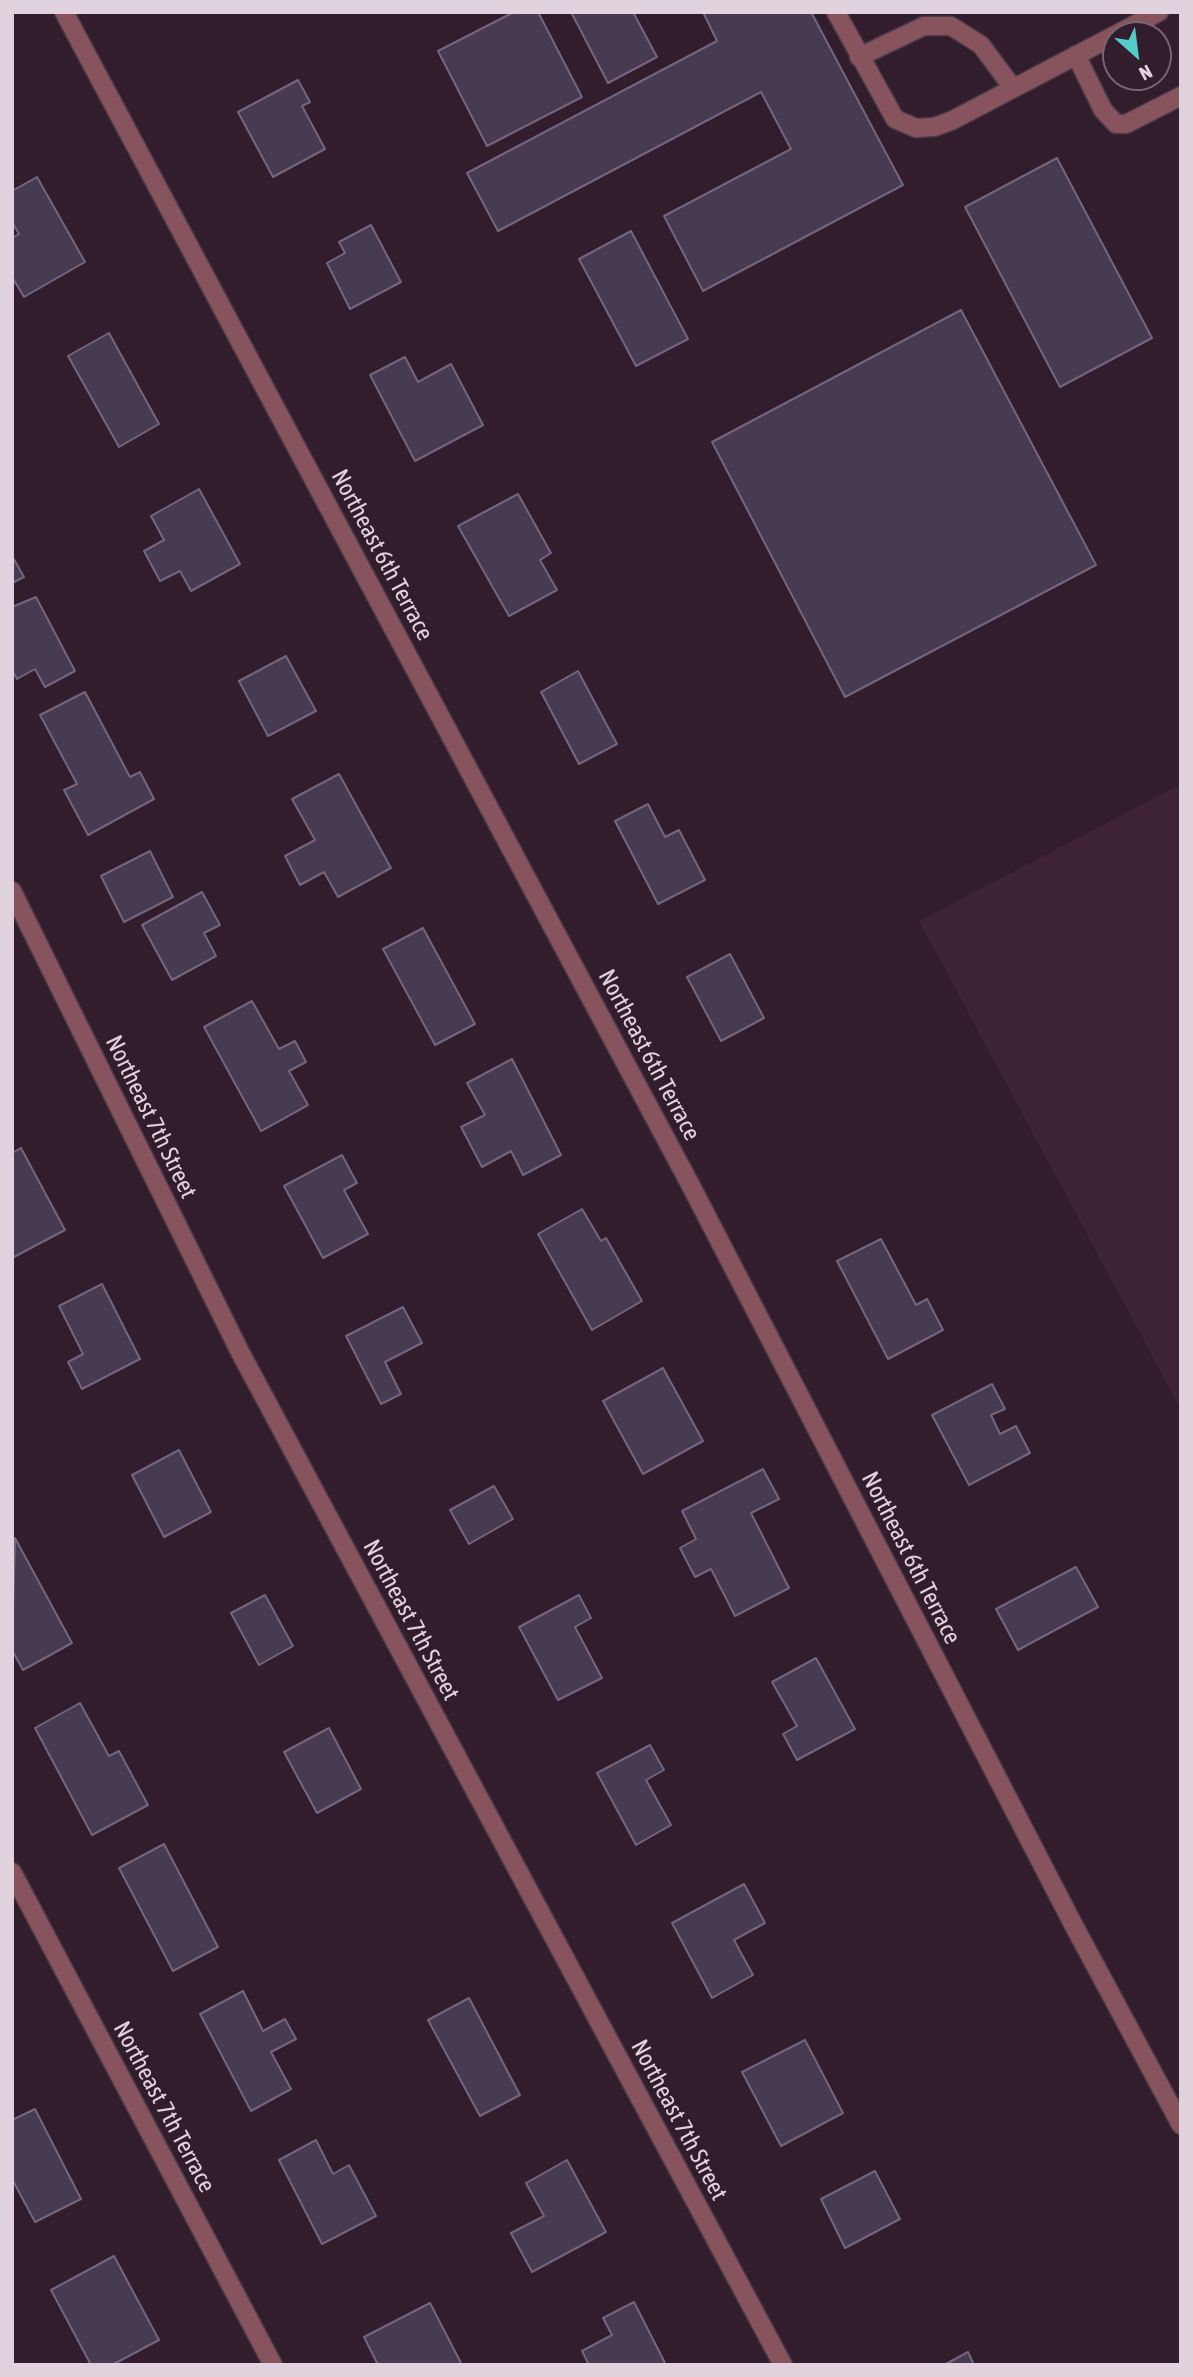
<!DOCTYPE html>
<style>
body{margin:0}
#map{position:relative;width:1193px;height:2377px;overflow:hidden;background:#311d2b;font-family:"Asap Condensed",sans-serif}
canvas{display:block}
.frame{position:absolute;inset:0;border:14px solid #e1d3dd;pointer-events:none}
.north{position:absolute;left:1102px;top:21px;width:70px;height:70px;box-sizing:border-box;background:#311d2b;border:2px solid #776672;border-radius:50%;rotate:152deg;font-size:19px;font-weight:700;line-height:28px;text-align:center;color:#e1d3dd}
.north::after{content:'';display:block;margin:auto;width:24px;height:32px;background:#53cdc9;clip-path:polygon(50% 0,100% 100%,50% 72%,0 100%)}
</style>
<div id="map">
<canvas width="1193" height="2377"></canvas>
<div class="frame"></div>
<div class="north">N</div>
</div>
<script>
const c = document.querySelector('canvas').getContext('2d');
c.lineJoin = 'round';
function fillPath(path, color) {
  c.fillStyle = color;
  c.fill(path, 'evenodd');
}
function toPath(rows) {
  const path = new Path2D();
  for (const r of rows) {
    path.moveTo(r[0], r[1]);
    for (let i = 2; i < r.length; i += 2) path.lineTo(r[i], r[i + 1]);
  }
  return path;
}
function strokePath(path, color, width, dash) {
  c.strokeStyle = color;
  c.lineWidth = width;
  c.lineCap = dash ? 'butt' : 'round';
  c.setLineDash(dash || []);
  c.stroke(path);
}
function drawText(font, color, halo, rows, align = 'center') {
  c.font = font + ' "Asap Condensed",sans-serif';
  c.lineWidth = 5;
  c.setLineDash([]);
  c.textBaseline = 'middle';
  c.strokeStyle = halo;
  c.fillStyle = color;
  for (const [text, x, y, turn = 0] of rows) {
    c.save();
    c.translate(x, y);
    c.rotate((+turn || 0) * Math.PI / 180);
    c.textAlign = isNaN(turn) ? turn : align;
    if (halo) c.strokeText(text, 0, 0);
    c.fillText(text, 0, 0);
    c.restore();
  }
}
fillPath(toPath([
 [1181,784,1181,1410,919,921]
]), '#3d2335');
const building = toPath([
 [514,12,538,12,582,97,487,146,438,51,514,12],
 [571,12,633,12,657,57,608,83,571,12],
 [703,12,811,12,903,185,703,291,664,216,791,149,761,92,498,231,467,173,717,41,703,12],
 [298,80,310,102,302,106,325,149,273,177,238,112,298,80],
 [1057,158,1152,338,1060,387,965,207,1057,158],
 [37,177,85,262,24,297,12,277,12,238,19,234,12,222,12,191,37,177],
 [371,225,401,282,350,309,327,263,345,253,339,242,371,225],
 [631,231,688,339,636,366,579,259,631,231],
 [961,310,1096,565,845,697,712,442,961,310],
 [109,333,159,424,119,447,68,356,109,333],
 [405,357,418,382,451,364,483,425,415,461,370,375,405,357],
 [199,489,240,564,191,591,180,571,160,581,144,551,164,540,151,516,199,489],
 [518,494,551,553,540,560,557,590,509,616,458,526,518,494],
 [12,556,24,577,12,583,12,556],
 [36,597,75,671,45,687,35,669,17,679,12,670,12,607,36,597],
 [286,656,316,711,268,736,239,681,286,656],
 [578,671,617,744,579,764,541,692,578,671],
 [85,692,130,777,140,772,154,799,88,835,64,790,77,784,40,715,85,692],
 [339,774,391,868,338,897,324,872,300,885,285,856,315,840,292,799,339,774],
 [648,804,665,837,679,830,705,880,658,904,615,821,648,804],
 [150,851,173,897,124,922,101,876,150,851],
 [202,892,220,925,204,933,216,956,172,980,142,925,202,892],
 [423,928,475,1024,435,1045,383,949,423,928],
 [730,954,764,1018,721,1041,687,977,730,954],
 [252,1001,279,1049,295,1041,306,1062,289,1071,308,1105,261,1131,204,1027,252,1001],
 [512,1059,561,1155,523,1175,511,1151,482,1167,461,1127,485,1115,467,1083,512,1059],
 [21,1148,65,1230,12,1258,12,1153,21,1148],
 [342,1155,357,1183,344,1190,368,1234,323,1258,284,1186,342,1155],
 [582,1209,601,1241,606,1238,642,1301,592,1330,538,1234,582,1209],
 [881,1239,916,1305,927,1299,943,1330,888,1359,837,1261,881,1239],
 [102,1284,140,1359,82,1389,68,1362,83,1354,59,1306,102,1284],
 [403,1307,422,1343,385,1362,401,1394,381,1404,346,1336,403,1307],
 [663,1368,703,1441,643,1474,603,1401,663,1368],
 [992,1384,1005,1409,991,1415,1000,1434,1016,1426,1030,1453,969,1485,932,1415,992,1384],
 [179,1450,211,1512,164,1537,132,1475,179,1450],
 [763,1469,779,1499,751,1513,789,1588,735,1616,711,1569,695,1577,680,1548,696,1539,682,1511,763,1469],
 [494,1486,513,1519,469,1544,450,1510,494,1486],
 [15,1538,72,1643,23,1670,12,1650,15,1538],
 [1076,1567,1098,1607,1018,1650,996,1609,1076,1567],
 [265,1595,293,1646,259,1665,231,1613,265,1595],
 [579,1595,591,1618,575,1627,602,1678,558,1700,519,1627,579,1595],
 [816,1658,855,1729,797,1760,783,1734,797,1726,772,1682,816,1658],
 [80,1703,109,1756,119,1751,148,1805,92,1835,35,1728,80,1703],
 [329,1728,361,1789,317,1813,284,1752,329,1728],
 [650,1745,664,1770,646,1780,671,1825,636,1845,597,1773,650,1745],
 [164,1844,218,1947,173,1971,119,1868,164,1844],
 [744,1884,765,1923,734,1940,753,1975,712,1998,672,1923,744,1884],
 [243,1991,263,2031,285,2019,296,2039,271,2052,291,2089,251,2111,200,2014,243,1991],
 [469,1998,520,2095,480,2116,428,2020,469,1998],
 [805,2040,843,2113,781,2146,742,2072,805,2040],
 [35,2109,81,2199,35,2222,12,2179,12,2120,35,2109],
 [316,2140,333,2174,349,2165,376,2216,322,2244,279,2160,316,2140],
 [567,2160,606,2232,532,2272,511,2233,544,2216,526,2183,567,2160],
 [875,2171,900,2219,845,2248,821,2199,875,2171],
 [114,2256,159,2340,112,2365,91,2365,51,2290,114,2256],
 [634,2302,666,2365,589,2365,582,2351,612,2335,603,2318,634,2302],
 [430,2303,462,2365,378,2365,364,2337,430,2303],
 [968,2352,974,2365,944,2365,968,2352]
]);
fillPath(building, '#473b51');
strokePath(building, '#73667e', 2);
const service = toPath([
 [836,12,895,119,916,128,934,127,951,121,1159,12],
 [1076,55,1103,110,1116,124,1126,124,1181,96],
 [859,57,924,26,951,26,981,45,1013,88]
]);
const minor = toPath([
 [64,12,690,1184,1073,1924,1181,2125],
 [12,891,240,1352,783,2365],
 [12,1872,273,2365]
]);
strokePath(service, '#4d3a47', 21);
strokePath(minor, '#4d3a47', 21);
strokePath(service, '#87545e', 18);
strokePath(minor, '#87545e', 18);
drawText('24px', '#e1d3dd', '#311d2b', [
 ["Northeast 6th Terrace",382,555,62],
 ["Northeast 6th Terrace",649,1055,62],
 ["Northeast 7th Street",151,1117,64],
 ["Northeast 6th Terrace",911,1558,63],
 ["Northeast 7th Street",411,1620,62],
 ["Northeast 7th Terrace",164,2107,62],
 ["Northeast 7th Street",679,2120,62]
]);
</script>
